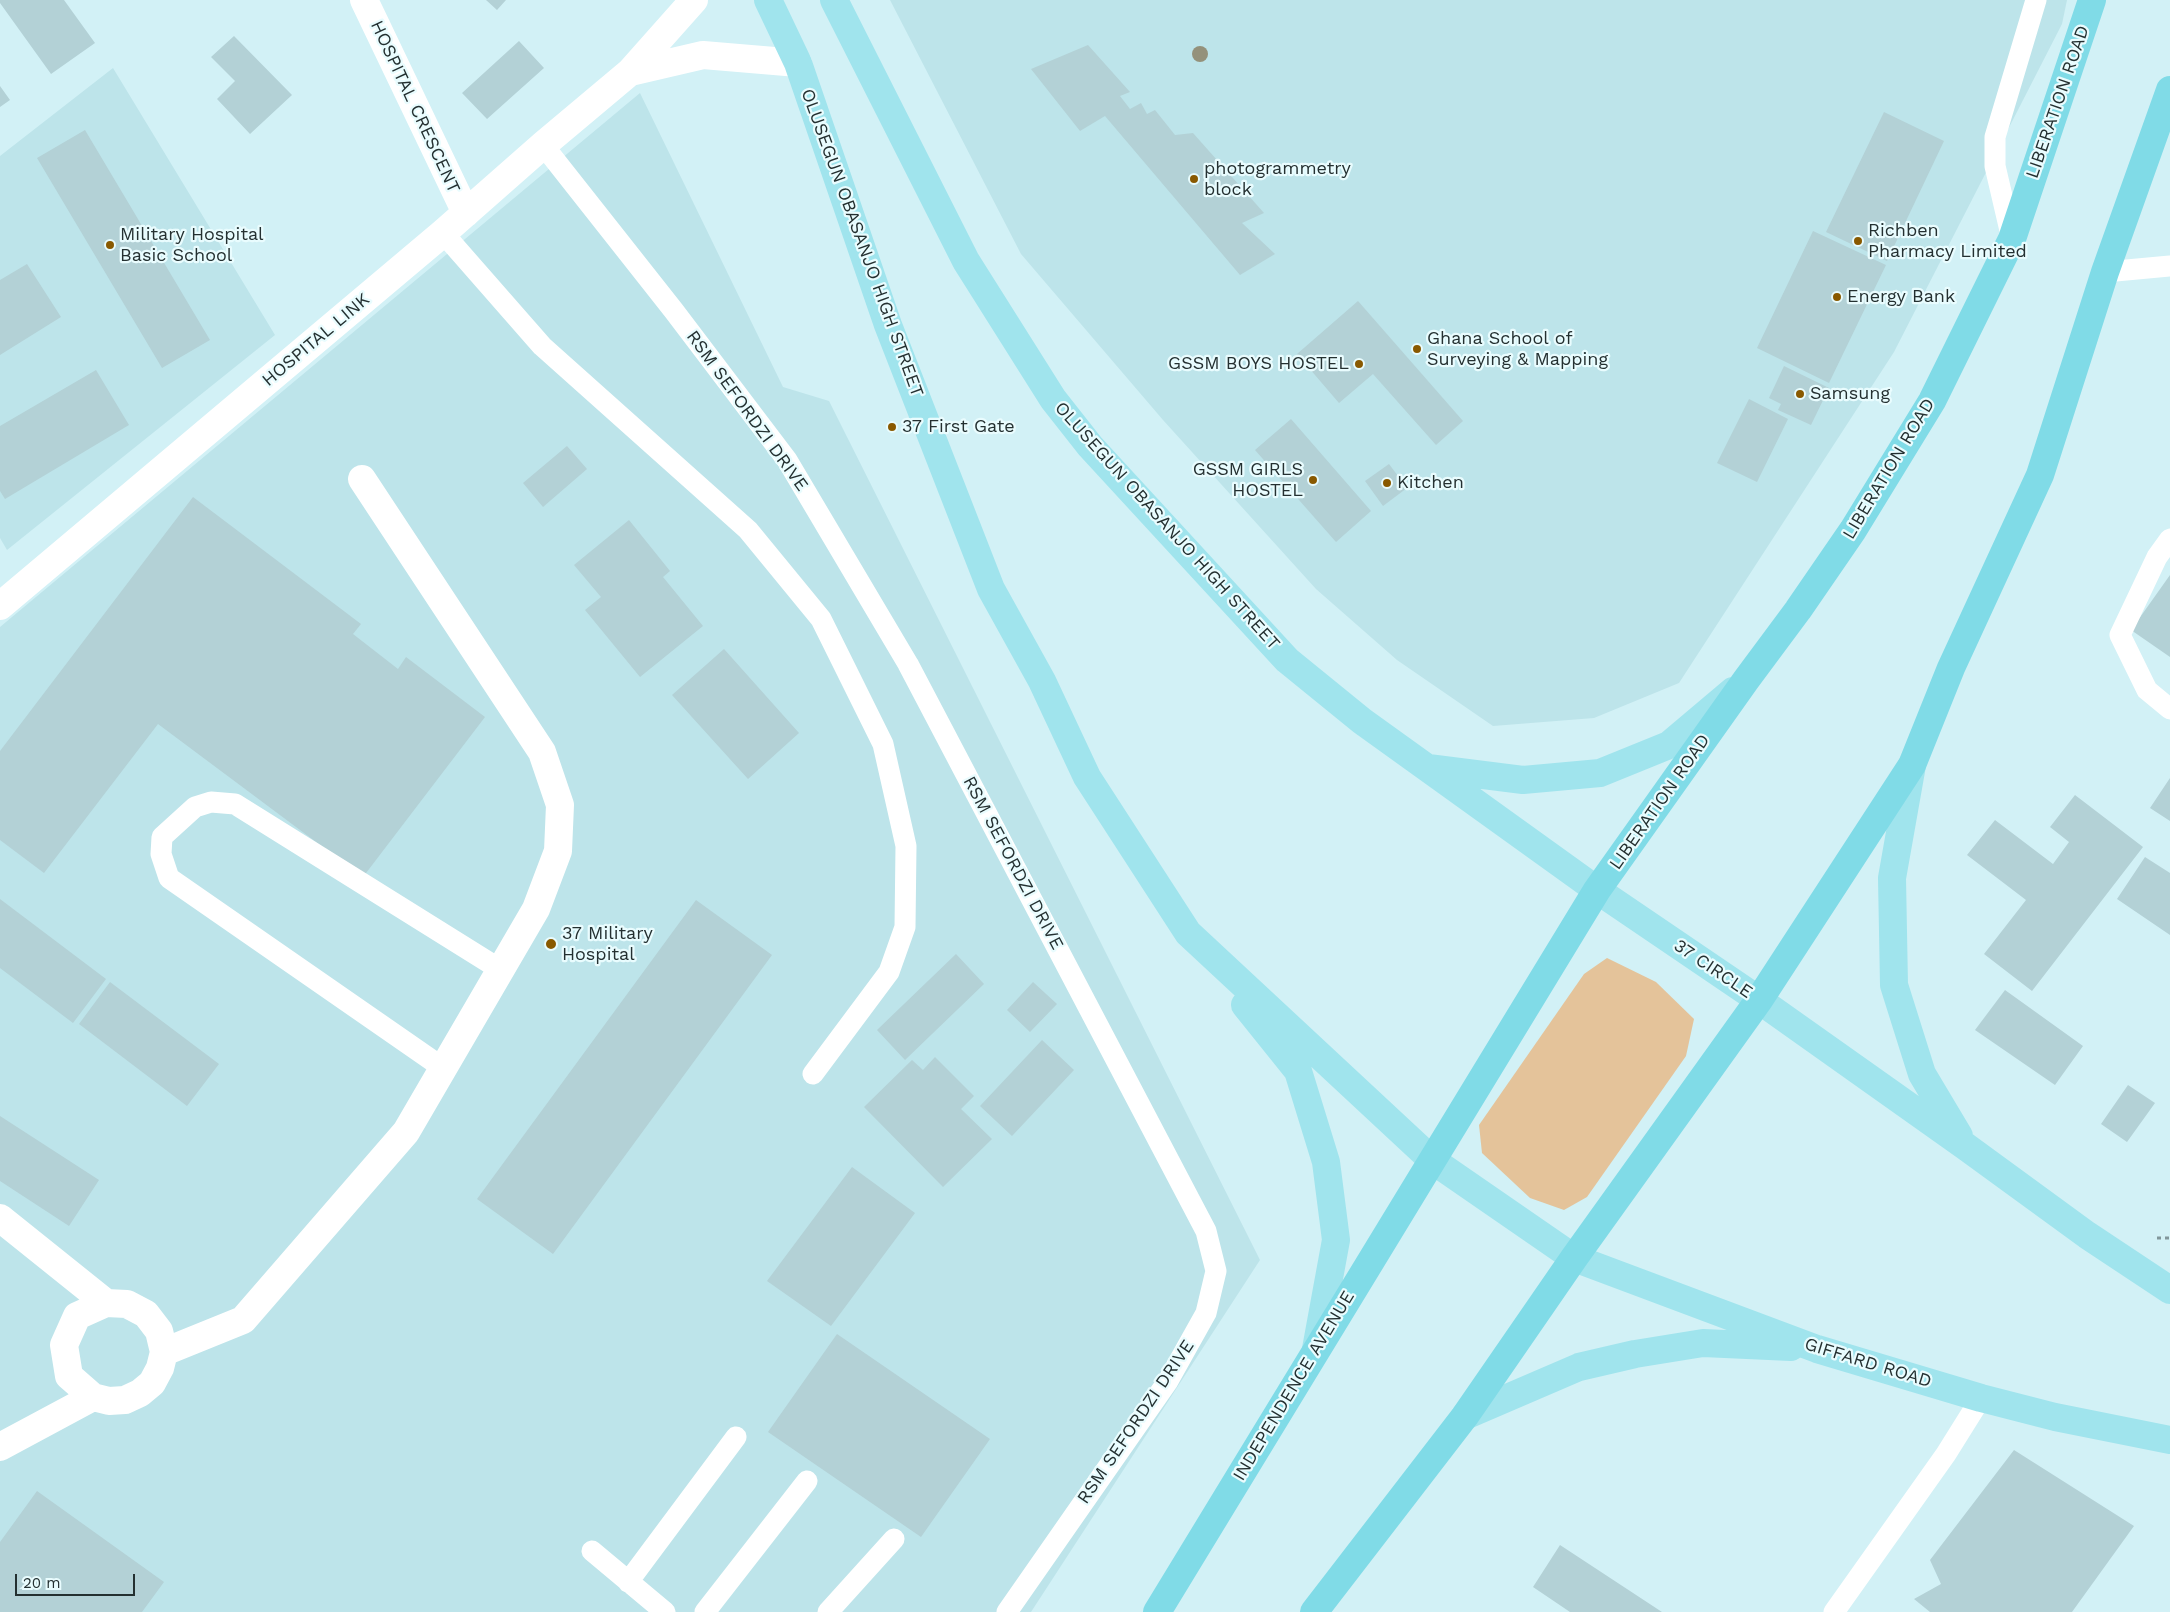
<!DOCTYPE html>
<style>
body{margin:0}
#map{position:relative;width:2170px;height:1612px;overflow:hidden;background:#d2f1f6;font-family:"Work Sans",sans-serif}
canvas{display:block}
.scale{position:absolute;left:15px;top:1574px;width:120px;height:22px;box-sizing:border-box;border:2px solid #243031;border-top:0;padding-left:6px;font-size:15px;line-height:18px;white-space:nowrap;color:#243031;-webkit-text-stroke:4px #e9fcfe;paint-order:stroke}
</style>
<div id="map">
<canvas width="2170" height="1612"></canvas>
<div class="scale">20 m</div>
</div>
<script>
const c = document.querySelector('canvas').getContext('2d');
c.lineJoin = 'round';
function fillPath(path, color) {
  c.fillStyle = color;
  c.fill(path, 'evenodd');
}
function toPath(rows) {
  const path = new Path2D();
  for (const r of rows) {
    path.moveTo(r[0], r[1]);
    for (let i = 2; i < r.length; i += 2) path.lineTo(r[i], r[i + 1]);
  }
  return path;
}
function strokePath(path, color, width, dash) {
  c.strokeStyle = color;
  c.lineWidth = width;
  c.lineCap = dash ? 'butt' : 'round';
  c.setLineDash(dash || []);
  c.stroke(path);
}
function drawText(font, color, halo, rows, align = 'center') {
  c.font = font + ' "Work Sans",sans-serif';
  c.lineWidth = 4.5;
  c.setLineDash([]);
  c.textBaseline = 'middle';
  c.strokeStyle = halo;
  c.fillStyle = color;
  for (const [text, x, y, turn = 0] of rows) {
    c.save();
    c.translate(x, y);
    c.rotate((+turn || 0) * Math.PI / 180);
    c.textAlign = isNaN(turn) ? turn : align;
    if (halo) c.strokeText(text, 0, 0);
    c.fillText(text, 0, 0);
    c.restore();
  }
}
fillPath(toPath([
 [890,0,2067,0,2062,24,1894,352,1679,683,1594,718,1493,726,1397,660,1316,589,1163,420,1021,254],
 [113,68,275,335,7,550,0,538,0,156],
 [640,93,783,387,829,401,1260,1260,1031,1612,0,1612,0,627]
]), '#bde4ea');
fillPath(toPath([
 [1607,958,1656,982,1694,1019,1686,1056,1587,1197,1564,1210,1530,1198,1482,1153,1479,1125,1584,974]
]), '#e4c39a');
fillPath(toPath([
 [0,0,64,0,95,43,51,74,0,3],
 [486,0,506,0,497,10],
 [234,36,292,95,250,134,217,99,235,81,211,57],
 [519,41,544,68,487,119,462,93],
 [1088,45,1130,92,1120,96,1130,109,1141,103,1147,114,1155,110,1175,135,1193,133,1264,213,1242,223,1275,254,1240,275,1105,116,1080,131,1031,69],
 [0,86,10,100,0,107],
 [1884,112,1944,141,1887,261,1826,232],
 [85,130,210,340,162,368,37,158],
 [1813,231,1886,265,1829,383,1757,348],
 [27,264,61,317,0,355,0,280],
 [1358,301,1463,421,1436,445,1373,374,1339,403,1297,354],
 [1784,366,1829,388,1811,425,1778,410,1781,404,1769,398],
 [96,370,129,425,5,499,0,491,0,426],
 [1749,399,1788,419,1757,482,1717,463],
 [1291,419,1371,511,1336,542,1255,450],
 [567,446,587,469,543,507,523,483],
 [1389,464,1407,488,1383,506,1365,481],
 [193,497,361,624,353,634,398,669,406,657,485,717,363,877,158,724,44,873,0,840,0,751],
 [629,520,670,571,663,577,703,626,640,677,585,610,601,597,574,565],
 [2170,575,2170,657,2131,630],
 [724,649,799,733,748,779,672,695],
 [2170,778,2170,821,2150,808],
 [2075,795,2143,847,2032,991,1984,954,2026,900,1967,855,1995,820,2053,864,2069,842,2050,827],
 [2145,857,2170,873,2170,935,2117,899],
 [0,899,106,979,73,1023,0,968],
 [696,900,772,955,553,1254,477,1199],
 [956,954,984,984,905,1060,877,1030],
 [110,982,219,1064,187,1106,79,1024],
 [1033,982,1057,1004,1030,1032,1007,1010],
 [2005,990,2083,1046,2055,1085,1975,1030],
 [1042,1040,1074,1070,1012,1136,980,1106],
 [935,1057,974,1096,961,1109,992,1139,943,1187,864,1107,912,1060,923,1070],
 [2128,1085,2155,1103,2127,1142,2101,1124],
 [0,1116,99,1180,69,1226,0,1181],
 [852,1167,915,1213,831,1326,767,1281],
 [837,1334,990,1439,921,1537,768,1432],
 [2014,1450,2134,1526,2072,1612,1930,1612,1914,1599,1941,1584,1930,1560],
 [37,1491,164,1582,142,1612,0,1612,0,1542],
 [1560,1545,1662,1612,1570,1612,1533,1587]
]), '#b3d1d6');
strokePath(toPath([
 [2157,1238,2170,1238]
]), '#81979b', 3, [4, 4]);
strokePath(toPath([
 [543,145,674,311,787,460,908,664,1206,1231,1216,1271,1206,1313,1168,1381,1007,1612],
 [443,233,542,346,748,530,821,619,883,744,906,846,905,927,889,972,813,1074],
 [2012,239,1995,166,1995,137,2036,0],
 [2105,272,2170,266],
 [2170,539,2157,557,2120,635,2147,690,2170,709],
 [443,1068,169,878,161,854,162,837,195,807,211,802,235,804,501,970],
 [592,1551,665,1612],
 [628,1582,736,1437],
 [705,1612,807,1481],
 [828,1612,894,1539],
 [1834,1612,1946,1454,1981,1398]
]), '#fff', 21);
strokePath(toPath([
 [364,0,466,213],
 [630,72,703,55,798,63],
 [0,606,443,233,543,145,630,72,694,0],
 [0,1218,106,1303],
 [106,1303,127,1304,146,1314,159,1331,164,1352,160,1368,152,1383,140,1393,125,1400,109,1401,93,1397,69,1376,64,1345,77,1316,106,1303],
 [164,1352,243,1320,406,1132,536,909,558,851,560,805,542,752,362,479],
 [0,1447,93,1397]
]), '#fff', 28);
strokePath(toPath([
 [768,0,798,63,888,325,991,589,1042,681,1087,777,1188,933,1432,1160,1574,1258,1817,1349,1981,1398,2055,1417,2170,1440],
 [834,0,966,261,1053,399,1090,446,1287,660,1362,721,1597,890,1759,1000,1965,1146,2087,1235,2170,1290],
 [1912,765,1892,878,1894,985,1922,1074,1959,1136],
 [1428,768,1523,780,1600,773,1669,745,1733,691],
 [1245,1005,1298,1071,1326,1162,1336,1240,1316,1349],
 [1465,1416,1579,1367,1635,1354,1703,1343,1791,1347]
]), '#a0e4ed', 28);
strokePath(toPath([
 [1157,1612,1597,890,1746,680,1798,610,1853,530,1932,401,2012,239,2092,0],
 [1314,1612,1465,1416,1574,1258,1759,1000,1912,765,1951,668,2040,475,2105,272,2170,90]
]), '#80dbe7', 28);
c.fillStyle = '#94917b';
for (const [x, y] of [
 [1200,54]
]) {
  c.beginPath();
  c.arc(x, y, 8, 0, 2 * Math.PI);
  c.fill();
}
for (const [x, y, r, color] of [
 [1194,179,5,"#895900"],
 [1858,241,5,"#895900"],
 [110,245,5,"#895900"],
 [1837,297,5,"#895900"],
 [1417,349,5,"#895900"],
 [1359,364,5,"#895900"],
 [1800,394,5,"#895900"],
 [892,427,5,"#895900"],
 [1313,480,5,"#895900"],
 [1387,483,5,"#895900"],
 [551,944,6,"#895900"]
]) {
  const dot = new Path2D();
  dot.arc(x, y, r, 0, 2 * Math.PI);
  c.fillStyle = color;
  c.fill(dot);
  strokePath(dot, '#e9fcfe', 2);
}
drawText('18px', '#243031', '#e9fcfe', [
 ["LIBERATION ROAD",2058,102,-71],
 ["HOSPITAL CRESCENT",415,107,65],
 ["OLUSEGUN OBASANJO HIGH STREET",862,243,70],
 ["HOSPITAL LINK",316,340,-40],
 ["RSM SEFORDZI DRIVE",747,411,54],
 ["LIBERATION ROAD",1889,469,-59],
 ["OLUSEGUN OBASANJO HIGH STREET",1167,526,48],
 ["LIBERATION ROAD",1660,802,-55],
 ["RSM SEFORDZI DRIVE",1013,863,62],
 ["37 CIRCLE",1713,969,34],
 ["GIFFARD ROAD",1868,1363,17],
 ["INDEPENDENCE AVENUE",1294,1386,-59],
 ["RSM SEFORDZI DRIVE",1136,1422,-56]
]);
drawText('18px', '#243031', '#e9fcfe', [
 ["photogrammetry",1204,169],
 ["block",1204,190],
 ["Richben",1868,231],
 ["Pharmacy Limited",1868,252],
 ["Military Hospital",120,235],
 ["Basic School",120,256],
 ["Energy Bank",1847,297],
 ["Ghana School of",1427,339],
 ["Surveying & Mapping",1427,360],
 ["GSSM BOYS HOSTEL",1349,364,"right"],
 ["Samsung",1810,394],
 ["37 First Gate",902,427],
 ["GSSM GIRLS",1303,470,"right"],
 ["HOSTEL",1303,491,"right"],
 ["Kitchen",1397,483],
 ["37 Military",562,934],
 ["Hospital",562,955]
], 'left');
</script>
